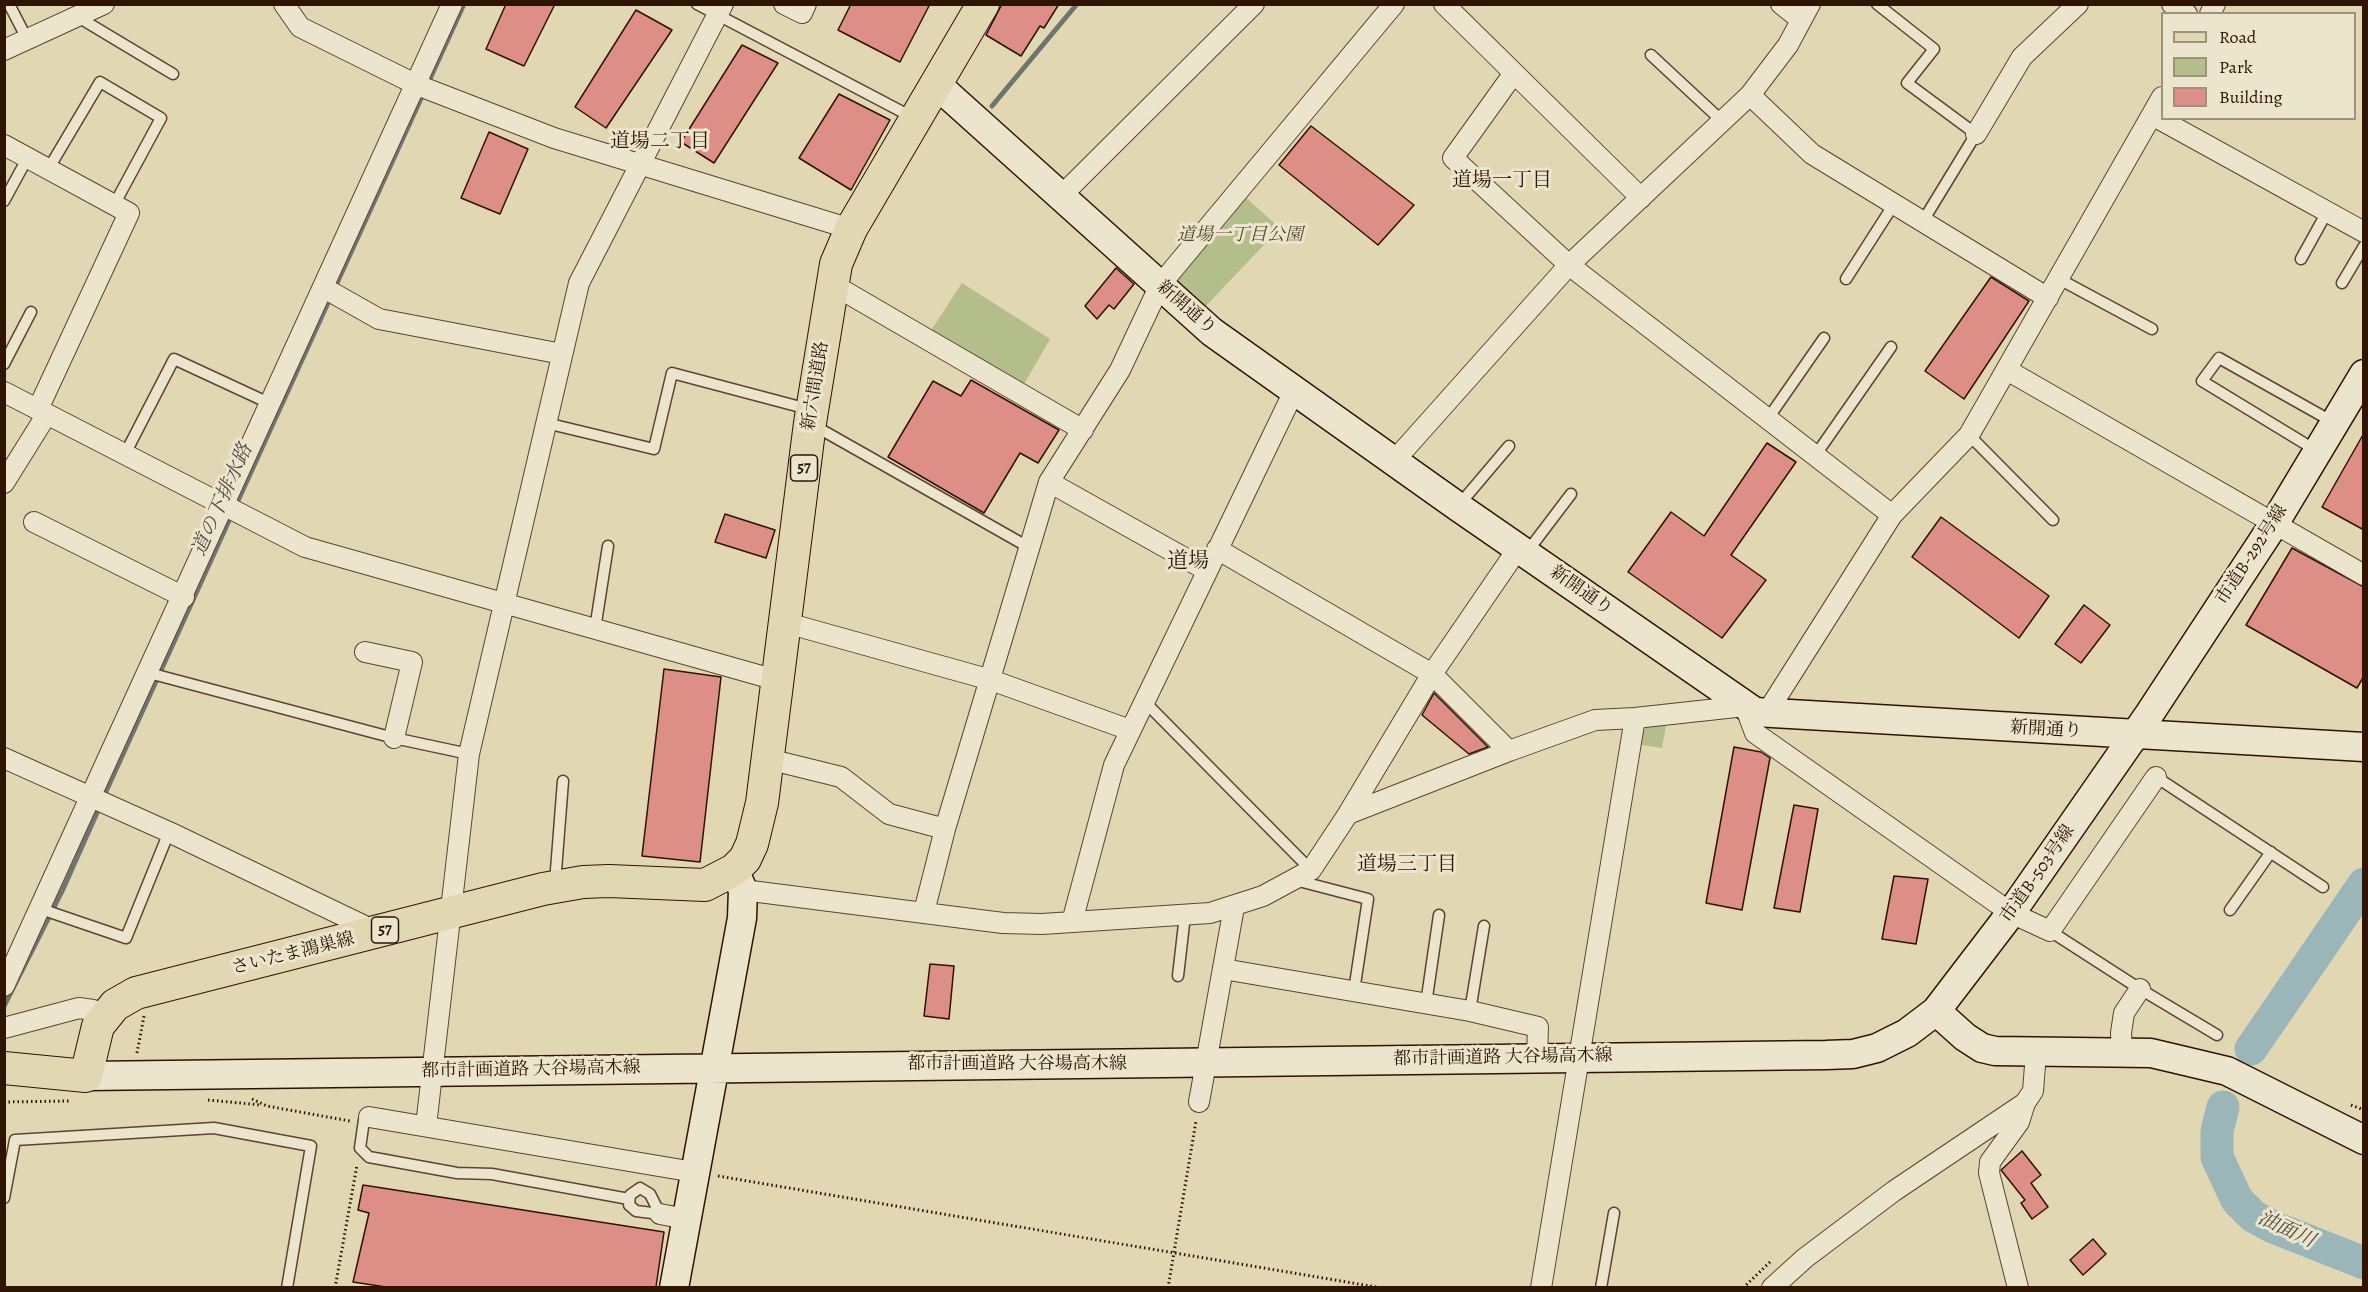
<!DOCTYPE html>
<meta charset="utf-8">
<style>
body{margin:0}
#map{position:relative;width:2368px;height:1292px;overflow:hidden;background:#e1d7b3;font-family:Alegreya,serif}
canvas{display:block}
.frame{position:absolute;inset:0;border:6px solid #2f1303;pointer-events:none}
.legend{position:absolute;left:2161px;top:12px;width:195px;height:108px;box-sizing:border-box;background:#ece5ce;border:2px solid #a0917d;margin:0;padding:8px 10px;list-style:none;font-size:18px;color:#2f1303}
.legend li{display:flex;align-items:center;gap:12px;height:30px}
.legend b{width:30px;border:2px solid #a0917d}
</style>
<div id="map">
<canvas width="2368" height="1292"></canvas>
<div class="frame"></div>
<ul class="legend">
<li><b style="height:8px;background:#e1d7b3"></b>Road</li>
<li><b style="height:16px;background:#b4be8b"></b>Park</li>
<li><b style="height:16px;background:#dd8f87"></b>Building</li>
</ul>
</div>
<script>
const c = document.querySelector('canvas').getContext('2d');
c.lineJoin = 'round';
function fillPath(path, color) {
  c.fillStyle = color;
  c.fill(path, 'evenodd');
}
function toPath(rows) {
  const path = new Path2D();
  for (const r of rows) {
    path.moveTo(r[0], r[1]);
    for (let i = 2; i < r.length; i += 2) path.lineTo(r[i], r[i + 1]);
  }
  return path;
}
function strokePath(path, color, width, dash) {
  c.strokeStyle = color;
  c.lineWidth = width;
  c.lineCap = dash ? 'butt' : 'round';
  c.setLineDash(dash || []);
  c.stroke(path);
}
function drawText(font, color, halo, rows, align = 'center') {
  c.font = font + ' Alegreya,"Noto Serif JP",serif';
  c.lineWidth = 6;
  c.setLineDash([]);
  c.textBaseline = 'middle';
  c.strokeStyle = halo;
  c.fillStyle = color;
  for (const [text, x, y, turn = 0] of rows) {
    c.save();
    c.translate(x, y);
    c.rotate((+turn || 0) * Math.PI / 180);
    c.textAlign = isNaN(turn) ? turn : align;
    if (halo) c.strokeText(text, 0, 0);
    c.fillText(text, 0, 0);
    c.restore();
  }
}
fillPath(toPath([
 [1244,196,1280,228,1201,311,1177,287,1177,273],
 [962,283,1050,339,1023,386,930,332],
 [1667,719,1662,748,1636,744,1639,734,1648,726]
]), '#b4be8b');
strokePath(toPath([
 [992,106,1077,4],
 [236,505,464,4],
 [103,798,232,514],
 [4,1006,63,889,100,806]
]), '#707570', 5);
strokePath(toPath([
 [2251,1049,2364,884],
 [2223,1107,2217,1131,2217,1157,2237,1200,2253,1216,2273,1227,2364,1263]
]), '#9bb6b9', 33);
const building = toPath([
 [506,4,555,4,524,66,486,49,506,4],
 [851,4,930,4,900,62,838,30,851,4],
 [1002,4,1059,4,1044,28,1040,26,1021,56,986,35,1002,4],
 [636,10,672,30,606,128,575,107,636,10],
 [742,45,778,63,714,163,681,142,742,45],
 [839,94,890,120,851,190,799,158,839,94],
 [1311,126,1414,205,1378,245,1279,165,1311,126],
 [489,132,528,149,500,214,461,198,489,132],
 [1116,268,1134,284,1114,309,1109,305,1097,319,1085,306,1116,268],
 [1991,277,2029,301,1964,399,1925,371,1991,277],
 [971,380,1059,430,1038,463,1020,453,984,513,888,457,933,381,961,396,971,380],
 [2364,433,2364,530,2322,507,2364,433],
 [1767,443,1796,462,1731,555,1766,580,1722,638,1628,572,1671,512,1704,536,1767,443],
 [725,514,775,530,766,558,715,542,725,514],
 [1941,517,2049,596,2019,638,1912,557,1941,517],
 [2292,548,2364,587,2364,676,2357,688,2246,625,2292,548],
 [2084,605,2110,625,2081,663,2055,644,2084,605],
 [664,669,721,677,700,862,642,856,664,669],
 [1434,693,1488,747,1469,754,1422,715,1434,693],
 [1734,747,1761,752,1770,758,1742,910,1706,903,1734,747],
 [1794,805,1818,809,1800,912,1774,908,1794,805],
 [1894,876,1928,879,1916,944,1882,939,1894,876],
 [930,964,954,966,949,1019,924,1016,930,964],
 [2022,1151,2041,1175,2031,1183,2048,1207,2032,1219,2021,1203,2025,1200,2001,1170,2022,1151],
 [363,1185,664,1232,656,1287,386,1287,353,1282,369,1213,358,1210,363,1185],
 [2093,1239,2106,1254,2083,1275,2070,1260,2093,1239]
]);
fillPath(building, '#dd8f87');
strokePath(building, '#2f1303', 1.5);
const lane = toPath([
 [9,4,27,39],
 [697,4,912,117],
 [1877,4,1934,49,1907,83,1976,134,1923,221],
 [78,17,173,74],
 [1651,55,1722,121],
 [49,168,100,82,161,118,114,205],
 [4,201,28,157],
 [2301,259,2327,212],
 [1846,279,1894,204],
 [2059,279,2152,329],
 [2342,283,2364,246],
 [4,364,31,312],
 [1767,420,1824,338],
 [546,423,654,449,672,373,808,409],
 [813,425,1030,548],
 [1969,435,2053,520],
 [2317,451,2202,381,2219,358,2333,422],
 [125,454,174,359,271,404],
 [1815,456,1891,347],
 [1459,505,1509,446],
 [1527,552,1571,494],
 [595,629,608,546],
 [149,673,394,738,469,754],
 [1144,701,1311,870],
 [2156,777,2323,887],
 [1295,880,1368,899,1354,991],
 [555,883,563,781],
 [41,909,126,938,169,832],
 [2230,910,2271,852],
 [2050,931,2140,989,2217,1035],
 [1178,976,1185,915],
 [1426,1004,1439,915],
 [1470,1011,1484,926],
 [369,1117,364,1120,360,1148,369,1157,457,1173,492,1174,629,1199],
 [640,1188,650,1194,660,1214,636,1211,629,1205,630,1195,640,1188],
 [4,1198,15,1140,214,1128,311,1146,287,1288],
 [1601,1288,1614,1213]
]);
const street = toPath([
 [284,4,300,27,417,85,554,138,851,229],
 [784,4,802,13,806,4],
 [1444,4,1641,198],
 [1781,4,1801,20],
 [2172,4,2187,14],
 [2210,14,2215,4],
 [4,50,104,4],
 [1514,73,1453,158,1569,265,1892,515],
 [1750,95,1812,154,2048,298],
 [2152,115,2364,232],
 [1976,134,2022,57,2078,4],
 [4,145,129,213,38,409],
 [1061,196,1254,4],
 [832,284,1083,430],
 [324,288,379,319,562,354],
 [2007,370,2364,575],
 [4,392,305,547,776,680],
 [1394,461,1569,265,1750,95,1788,45,1810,4],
 [1049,482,1206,570],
 [4,483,47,414],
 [34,522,184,597],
 [1217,549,1432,674,1509,751],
 [783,622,991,680,1130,730],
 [365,652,412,662,394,738],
 [1766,714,1892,515,1969,435,2162,97],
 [4,758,169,832,377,932],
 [768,759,841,777,889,814,945,829],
 [1348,814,1432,674,1519,547],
 [743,890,1003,923,1042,924,1210,913,1263,896,1311,870,1348,814,1509,751,1595,720,1635,718,1745,706,1755,733,2011,913,2050,931,2156,777],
 [924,912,945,829,1049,482,1120,370,1160,285,1394,4],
 [1072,922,1114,765,1295,389],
 [1223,969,1470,1011,1538,1027,1537,1057],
 [4,986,452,4],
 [4,1028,79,1008,93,1010,105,1017],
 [2122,1052,2121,1033,2124,1013,2140,989],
 [1199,1102,1234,907],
 [369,1117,694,1172],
 [426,1126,469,754,579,283,723,4],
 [660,1214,686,1219],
 [1541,1288,1635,718],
 [1772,1288,1805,1258,1894,1191,2025,1103,2033,1091,2036,1053],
 [2018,1288,1989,1173,1990,1162,2019,1122,2025,1103]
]);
const secondary = toPath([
 [936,84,1212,332,1457,506,1755,712,2364,747],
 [1936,1011,1965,1037,1982,1048,1995,1051,2151,1053,2227,1071,2364,1140],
 [86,1076,1826,1055,1853,1054,1877,1048,1907,1033,1936,1011,2011,913,2150,713,2274,524,2364,374],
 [674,1288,742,918,743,890,734,870]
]);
const primary = toPath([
 [4,1068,86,1076,98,1026,115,1005,136,993,543,889,583,882,609,881,705,885,734,870,745,859,752,844,762,803,810,423,836,264,851,229,983,4]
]);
strokePath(lane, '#5c442f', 13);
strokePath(street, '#5c442f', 22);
strokePath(secondary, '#2f1303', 31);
strokePath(primary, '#2f1303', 34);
strokePath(toPath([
 [137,1053,144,1016],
 [252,1099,267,1106,350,1121],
 [208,1100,261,1105],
 [4,1102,70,1101],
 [2351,1105,2364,1110],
 [718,1176,1382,1288],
 [335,1288,357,1165],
 [1168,1288,1196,1121],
 [1743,1288,1770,1262]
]), '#2f1303', 3, [1.5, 3]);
strokePath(lane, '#ece5ce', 10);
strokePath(street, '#ece5ce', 20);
strokePath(secondary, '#ece5ce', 28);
strokePath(primary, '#e1d7b3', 32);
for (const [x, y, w] of [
 [804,468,27],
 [385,930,27]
]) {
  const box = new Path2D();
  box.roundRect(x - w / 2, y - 13, w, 26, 4.5);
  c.fillStyle = '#ece5ce';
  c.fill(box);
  strokePath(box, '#2f1303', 1.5);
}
drawText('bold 16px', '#2f1303', null, [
 ["57",804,468],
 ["57",385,930]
]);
drawText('italic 18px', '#57462c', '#ece5ce', [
 ["道場一丁目公園",1240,236]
]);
drawText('18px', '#2f1303', '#ece5ce', [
 ["新開通り",1186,308,41],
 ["新六間道路",816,386,-81],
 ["市道B-292号線",2252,555,-57],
 ["新開通り",1581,591,35],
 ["新開通り",2046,730,3],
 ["市道B-503号線",2038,874,-55],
 ["さいたま鴻巣線",293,954,-14],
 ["都市計画道路 大谷場高木線",1503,1058,-1],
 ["都市計画道路 大谷場高木線",1017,1065],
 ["都市計画道路 大谷場高木線",531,1070,-1]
]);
drawText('20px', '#2f1303', '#ece5ce', [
 ["道場二丁目",660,142],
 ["道場一丁目",1502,181],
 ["道場三丁目",1407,865]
]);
drawText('italic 20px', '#554c43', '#ece5ce', [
 ["道の下排水路",223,500,-66],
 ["油面川",2286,1230,25]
]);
drawText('21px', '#2f1303', '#ece5ce', [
 ["道場",1188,562]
]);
</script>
